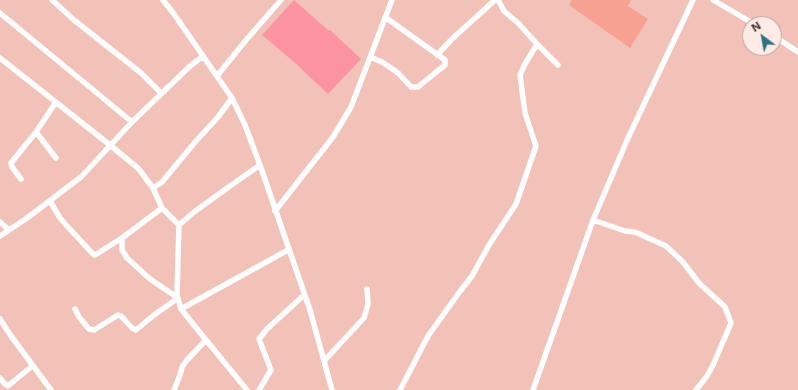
<!DOCTYPE html>
<style>
body{margin:0}
#map{position:relative;width:798px;height:390px;overflow:hidden;background:#f2c2b8;font-family:Inter,sans-serif}
canvas{display:block}
.north{position:absolute;left:742px;top:16px;width:40px;height:40px;box-sizing:border-box;background:#ffebe6;border:1px solid #b5a29d;border-radius:50%;rotate:328deg;font-size:11px;font-weight:700;line-height:16px;text-align:center;color:#473430}
.north::after{content:'';display:block;margin:auto;width:14px;height:18px;background:#2d7380;clip-path:polygon(50% 0,100% 100%,50% 72%,0 100%)}
</style>
<div id="map">
<canvas width="798" height="390"></canvas>
<div class="north">N</div>
</div>
<script>
const c = document.querySelector('canvas').getContext('2d');
c.lineJoin = 'round';
function fillPath(path, color) {
  c.fillStyle = color;
  c.fill(path, 'evenodd');
}
function toPath(rows) {
  const path = new Path2D();
  for (const r of rows) {
    path.moveTo(r[0], r[1]);
    for (let i = 2; i < r.length; i += 2) path.lineTo(r[i], r[i + 1]);
  }
  return path;
}
function strokePath(path, color, width, dash) {
  c.strokeStyle = color;
  c.lineWidth = width;
  c.lineCap = dash ? 'butt' : 'round';
  c.setLineDash(dash || []);
  c.stroke(path);
}
fillPath(toPath([
 [572,0,631,0,628,6,648,19,630,48,569,5]
]), '#f6a191');
fillPath(toPath([
 [294,0,329,31,330,30,361,59,328,94,294,62,262,35]
]), '#fb93a1');
strokePath(toPath([
 [52,0,74,20,141,73,161,93],
 [163,0,174,14,232,98,245,125,260,165,310,310,332,390],
 [498,0,504,11,518,23,537,44,558,65],
 [713,0,754,24],
 [0,13,132,122],
 [774,36,798,52],
 [437,55,452,39,495,0],
 [370,57,382,62,394,70,399,74,411,87,418,87,424,82,445,65,445,60,385,17],
 [0,58,110,145,138,168,153,188,162,208,179,225,177,295,181,309,206,340,247,390],
 [217,76,246,40,281,0],
 [36,132,56,158],
 [21,179,12,167,11,163,36,132,56,102],
 [153,188,162,182,196,141,218,117,232,98],
 [50,201,60,218,67,226,93,254,95,255,122,238,162,208],
 [275,211,333,137,351,107,392,0],
 [593,220,625,231,635,232,666,246,683,262,699,283,725,307,731,323,713,365,707,376,696,390],
 [0,222,9,230],
 [179,225,194,212,230,186,260,165],
 [0,236,27,218,81,177,132,122,189,67,203,56],
 [75,309,79,317,89,329,94,330,118,315,121,316,132,328,136,330,154,315,178,298,150,279,127,258,122,250,122,238],
 [181,309,288,250],
 [0,319,11,336,51,390],
 [324,361,364,318,368,304,367,289],
 [0,378,5,384,8,386,32,366],
 [174,390,180,375,182,367,187,360,206,340],
 [259,390,271,370,259,339,267,329,304,295],
 [400,390,428,336,458,294,472,276,489,245,516,204,536,146,525,113,520,75,525,64,537,44],
 [533,390,593,220,628,138,693,0]
]), '#fff', 5.5);
</script>
